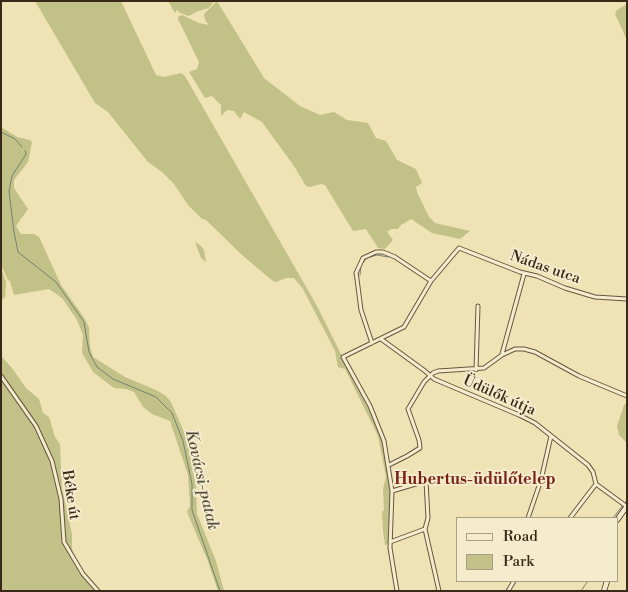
<!DOCTYPE html>
<meta charset="utf-8">
<style>
body{margin:0}
#map{position:relative;width:628px;height:592px;overflow:hidden;background:#efe2b4;font-family:"Libre Bodoni",serif}
canvas{display:block}
.frame{position:absolute;inset:0;border:2px solid #3a2818;pointer-events:none}
.legend{position:absolute;left:456px;top:517px;width:162px;height:65px;box-sizing:border-box;background:#f5ecce;border:1px solid #aa9e85;margin:0;padding:6px 9px;list-style:none;font-size:15px;color:#3a2818}
.legend li{display:flex;align-items:center;gap:10px;height:25px}
.legend b{width:25px;border:1px solid #aa9e85}
</style>
<div id="map">
<canvas width="628" height="592"></canvas>
<div class="frame"></div>
<ul class="legend">
<li><b style="height:6px;background:#f5ecce"></b>Road</li>
<li><b style="height:14px;background:#c1c188"></b>Park</li>
</ul>
</div>
<script>
const c = document.querySelector('canvas').getContext('2d');
c.lineJoin = 'round';
function fillPath(path, color) {
  c.fillStyle = color;
  c.fill(path, 'evenodd');
}
function toPath(rows) {
  const path = new Path2D();
  for (const r of rows) {
    path.moveTo(r[0], r[1]);
    for (let i = 2; i < r.length; i += 2) path.lineTo(r[i], r[i + 1]);
  }
  return path;
}
function strokePath(path, color, width, dash) {
  c.strokeStyle = color;
  c.lineWidth = width;
  c.lineCap = dash ? 'butt' : 'round';
  c.setLineDash(dash || []);
  c.stroke(path);
}
function drawText(font, color, halo, rows, align = 'center') {
  c.font = font + ' "Libre Bodoni",serif';
  c.lineWidth = 4;
  c.setLineDash([]);
  c.textBaseline = 'middle';
  c.strokeStyle = halo;
  c.fillStyle = color;
  for (const [text, x, y, turn = 0] of rows) {
    c.save();
    c.translate(x, y);
    c.rotate((+turn || 0) * Math.PI / 180);
    c.textAlign = isNaN(turn) ? turn : align;
    if (halo) c.strokeText(text, 0, 0);
    c.fillText(text, 0, 0);
    c.restore();
  }
}
fillPath(toPath([
 [35,1,121,1,156,75,164,77,181,73,185,76,317,306,377,426,382,440,392,498,388,528,389,544,385,545,383,531,382,512,384,510,383,489,386,477,378,436,345,369,338,367,335,351,303,289,294,278,286,278,276,282,273,281,242,255,206,220,201,218,188,205,174,184,162,172,148,162,108,112,95,103],
 [168,1,214,1,209,8,198,11,189,16,180,13,177,10,175,13],
 [217,1,264,78,300,106,320,115,334,112,347,120,368,123,376,138,386,141,397,160,416,169,422,183,416,187,417,192,429,217,435,223,470,231,460,239,432,233,411,219,401,225,398,229,391,229,387,232,393,240,385,249,378,248,366,229,353,231,325,185,321,184,310,187,306,186,294,166,262,122,244,112,240,119,234,111,227,110,221,116,221,105,212,96,205,98,189,72,197,69,199,62,178,19,178,17,182,15,199,23,209,25,205,20,204,14],
 [627,4,627,40,615,14,617,10],
 [1,127,17,137,30,140,32,142,28,162,14,180,14,188,28,209,16,226,21,234,34,234,39,237,61,285,83,316,89,327,90,347,93,357,125,377,156,390,166,396,171,402,187,439,196,487,197,514,216,561,224,591,218,591,207,559,187,512,190,506,188,475,170,421,152,414,143,407,134,392,126,389,114,388,93,372,82,353,83,335,77,320,62,298,49,289,14,295,10,281,8,280,1,265],
 [195,242,200,245,204,250,206,262,201,258],
 [1,268,6,282,5,297,1,301],
 [1,356,12,368,26,388,39,399,43,413,49,417,55,437,60,444,62,488,72,534,72,548,78,571,97,591,1,591],
 [627,403,627,443,619,435,617,426,624,405]
]), '#c1c188');
strokePath(toPath([
 [1,132,15,139,22,147],
 [25,151,26,154,12,176,9,191,14,232,18,252,56,282,84,322,89,352,97,367,113,379,156,397,172,413,183,441,192,484,192,510,220,591],
 [360,275,361,265,367,258,377,255,388,257],
 [613,518,627,500],
 [581,591,588,581]
]), '#748173', 1);
const street = toPath([
 [381,339,425,371,434,379,519,415,535,423,588,465,593,472,596,484,626,506],
 [372,343,361,310,357,279,356,273,363,258,376,252,383,252,395,257,431,281],
 [502,354,524,274],
 [476,370,478,306],
 [1,376,36,426,52,461,61,499,64,542,83,574,98,591],
 [389,465,407,456,420,448,419,440,408,409,424,382,433,373,438,371,484,368,502,355,515,349,524,349,535,352,579,376,627,396],
 [392,491,426,481,428,518,425,529,439,591],
 [528,518,541,480,551,436],
 [570,518,596,484],
 [390,542,425,529],
 [397,591,390,548,392,491,384,441,370,406,343,357,404,327,431,281,459,248,520,272,537,276,565,288,595,297,627,299],
 [508,591,514,581]
]);
const secondary = toPath([
 [617,520,627,506],
 [604,591,607,581]
]);
strokePath(street, '#67563f', 5);
strokePath(secondary, '#3a2818', 6);
strokePath(street, '#f5ecce', 3);
strokePath(secondary, '#f5ecce', 4.5);
drawText('15px', '#3a2818', '#f5ecce', [
 ["Nádas utca",545,268,19],
 ["Üdülők útja",499,396,24],
 ["Béke út",70,495,81]
]);
drawText('italic 16px', '#524d3e', '#f5ecce', [
 ["Kovácsi-patak",201,480,77]
]);
drawText('bold 16px', '#7a1f14', '#f5ecce', [
 ["Hubertus-üdülőtelep",475,480]
]);
</script>
